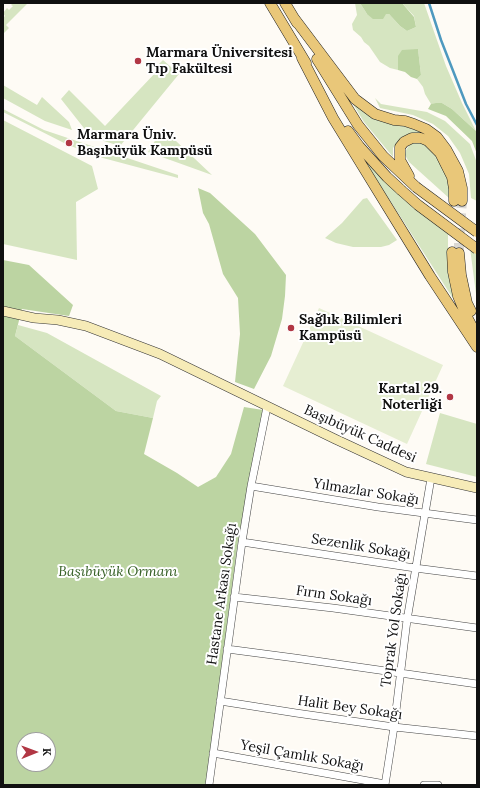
<!DOCTYPE html>
<meta charset="utf-8">
<style>
body{margin:0}
#map{position:relative;width:480px;height:788px;overflow:hidden;background:#fefbf5;font-family:Lora,serif}
canvas{display:block}
.frame{position:absolute;inset:0;border:4px solid #101010;pointer-events:none}
.north{position:absolute;left:16px;top:732px;width:40px;height:40px;box-sizing:border-box;background:#fff;border:1px solid #9f9f9f;border-radius:50%;rotate:89deg;font-size:11px;font-weight:700;line-height:16px;text-align:center;color:#101010}
.north::after{content:'';display:block;margin:auto;width:14px;height:18px;background:#b13744;clip-path:polygon(50% 0,100% 100%,50% 72%,0 100%)}
</style>
<div id="map">
<canvas width="480" height="788"></canvas>
<div class="frame"></div>
<div class="north">K</div>
</div>
<script>
const c = document.querySelector('canvas').getContext('2d');
c.lineJoin = 'round';
function fillPath(path, color) {
  c.fillStyle = color;
  c.fill(path, 'evenodd');
}
function toPath(rows) {
  const path = new Path2D();
  for (const r of rows) {
    path.moveTo(r[0], r[1]);
    for (let i = 2; i < r.length; i += 2) path.lineTo(r[i], r[i + 1]);
  }
  return path;
}
function strokePath(path, color, width, dash) {
  c.strokeStyle = color;
  c.lineWidth = width;
  c.lineCap = dash ? 'butt' : 'round';
  c.setLineDash(dash || []);
  c.stroke(path);
}
function drawText(font, color, halo, rows, align = 'center') {
  c.font = font + ' Lora,serif';
  c.lineWidth = 4;
  c.setLineDash([]);
  c.textBaseline = 'middle';
  c.strokeStyle = halo;
  c.fillStyle = color;
  for (const [text, x, y, turn = 0] of rows) {
    c.save();
    c.translate(x, y);
    c.rotate((+turn || 0) * Math.PI / 180);
    c.textAlign = isNaN(turn) ? turn : align;
    if (halo) c.strokeText(text, 0, 0);
    c.fillText(text, 0, 0);
    c.restore();
  }
}
fillPath(toPath([
 [13,3,28,3,6,25,9,28,3,34,3,18,5,16,3,13,7,8,9,10,13,6,11,5],
 [355,3,360,3,367,14,389,14,400,26,407,31,416,27,414,16,402,3,424,3,446,66,462,103,476,131,452,109,442,103,431,104,425,94,423,87,417,79,421,75,418,49,398,63,398,70,390,68,380,62,369,46,364,42,361,37,353,30,352,24,357,15],
 [163,60,179,74,120,146,91,137,61,99,69,90,105,126,157,71,155,68],
 [3,85,37,105,42,97,69,122,72,130,45,121,3,98],
 [375,98,381,104,427,112,445,121,470,144,477,163,477,201,471,198,469,174,460,153,448,136,433,124,413,115,380,108],
 [353,104,370,116,399,124,426,134,410,134,403,138,397,143,393,148,393,157,364,122],
 [3,109,44,130,178,175,178,178,103,158,68,145,3,112],
 [3,120,92,166,98,189,76,202,77,260,3,244],
 [163,134,167,135,176,141,212,175,148,152,158,136],
 [415,141,421,141,438,156,447,173,450,192,449,198,409,162,405,155,406,150,410,144],
 [364,160,418,211,448,234,448,247,450,280,454,300],
 [367,198,397,240,389,245,381,247,353,247,336,243,325,238,342,223,363,199],
 [470,248,477,253,477,294,476,294],
 [18,325,47,333,161,396,157,401,153,418,116,411,15,336],
 [440,413,477,424,477,477,426,464]
]), '#d6e5c1');
fillPath(toPath([
 [360,3,402,3,414,17,416,27,407,31,400,26,389,14,386,14,383,19,373,19,367,14],
 [418,49,421,75,417,79,411,77,405,72,398,70,398,56,402,50],
 [436,103,442,103,452,109,476,131,477,154,472,141,446,116,428,109,431,104],
 [198,188,210,193,255,234,286,275,285,296,282,319,271,356,254,389,235,382,240,334,238,298,223,274,209,224,203,213],
 [3,260,29,265,73,305,69,316,22,309,15,336,116,411,153,418,144,454,177,473,198,487,216,477,231,454,244,407,263,410,238,541,206,785,3,785],
 [24,740,48,740,48,764,24,764]
]), '#bcd4a2');
fillPath(toPath([
 [319,308,443,365,407,444,283,386]
]), '#e6eed2');
strokePath(toPath([
 [429,3,441,40,466,104,477,125]
]), '#4e99bf', 2.5);
strokePath(toPath([
 [459,253,459,242,462,201]
]), '#dad8d3', 10, [10, 5]);
const street = toPath([
 [251,486,378,507,477,520],
 [242,542,415,568,477,576],
 [234,597,333,608,477,628],
 [227,649,295,658,477,684],
 [220,701,296,713,394,727,477,736],
 [213,753,385,784],
 [209,785,242,542,251,486,267,407],
 [385,785,394,727,407,620,431,478],
 [424,785,438,785]
]);
const secondary = toPath([
 [3,311,34,318,58,320,86,326,160,354,335,439,406,472,477,488]
]);
const primary = toPath([
 [270,3,306,63],
 [285,3,297,23],
 [294,18,355,99,375,114,394,120,405,121,414,124,426,129,437,137,446,149,458,171,462,188,462,201],
 [302,58,333,118,363,167,430,276,477,347],
 [317,59,358,125,383,156,416,187],
 [348,131,359,146,387,177,401,190],
 [409,176,400,160,400,147,404,142,412,138,421,138,428,141,440,153,452,177,454,189,454,201],
 [452,252,453,272,458,296,466,315,477,336],
 [459,253,461,275,467,303,471,311]
]);
strokePath(street, '#434343', 8);
strokePath(secondary, '#323232', 10);
strokePath(primary, '#212121', 11);
strokePath(street, '#fff', 7);
strokePath(secondary, '#f6ebb7', 9);
strokePath(primary, '#e9c779', 10);
const primaryBridge = toPath([
 [416,187,477,232],
 [401,190,418,205,477,249]
]);
strokePath(primaryBridge, '#212121', 11, []);
strokePath(primaryBridge, '#e9c779', 10);
for (const [x, y, r, color] of [
 [138,61,4,"#b13744"],
 [69,143,4,"#b13744"],
 [291,328,4,"#b13744"],
 [450,397,4,"#b13744"]
]) {
  const dot = new Path2D();
  dot.arc(x, y, r, 0, 2 * Math.PI);
  c.fillStyle = color;
  c.fill(dot);
  strokePath(dot, '#fff', 1.5);
}
drawText('bold 14px', '#101010', '#fff', [
 ["Marmara Üniversitesi",146,53],
 ["Tıp Fakültesi",146,69],
 ["Marmara Üniv.",77,135],
 ["Başıbüyük Kampüsü",77,151],
 ["Sağlık Bilimleri",299,320],
 ["Kampüsü",299,336],
 ["Kartal 29.",442,389,"right"],
 ["Noterliği",442,405,"right"]
], 'left');
drawText('14px', '#101010', '#fff', [
 ["Başıbüyük Caddesi",360,434,24],
 ["Yılmazlar Sokağı",366,492,9],
 ["Sezenlik Sokağı",361,547,9],
 ["Hastane Arkası Sokağı",222,594,-82],
 ["Fırın Sokağı",334,596,8],
 ["Toprak Yol Sokağı",394,630,-82],
 ["Halit Bey Sokağı",350,708,8],
 ["Yeşil Çamlık Sokağı",302,756,10]
]);
drawText('italic 14px', '#376127', '#fff', [
 ["Başıbüyük Ormanı",118,572]
]);
</script>
